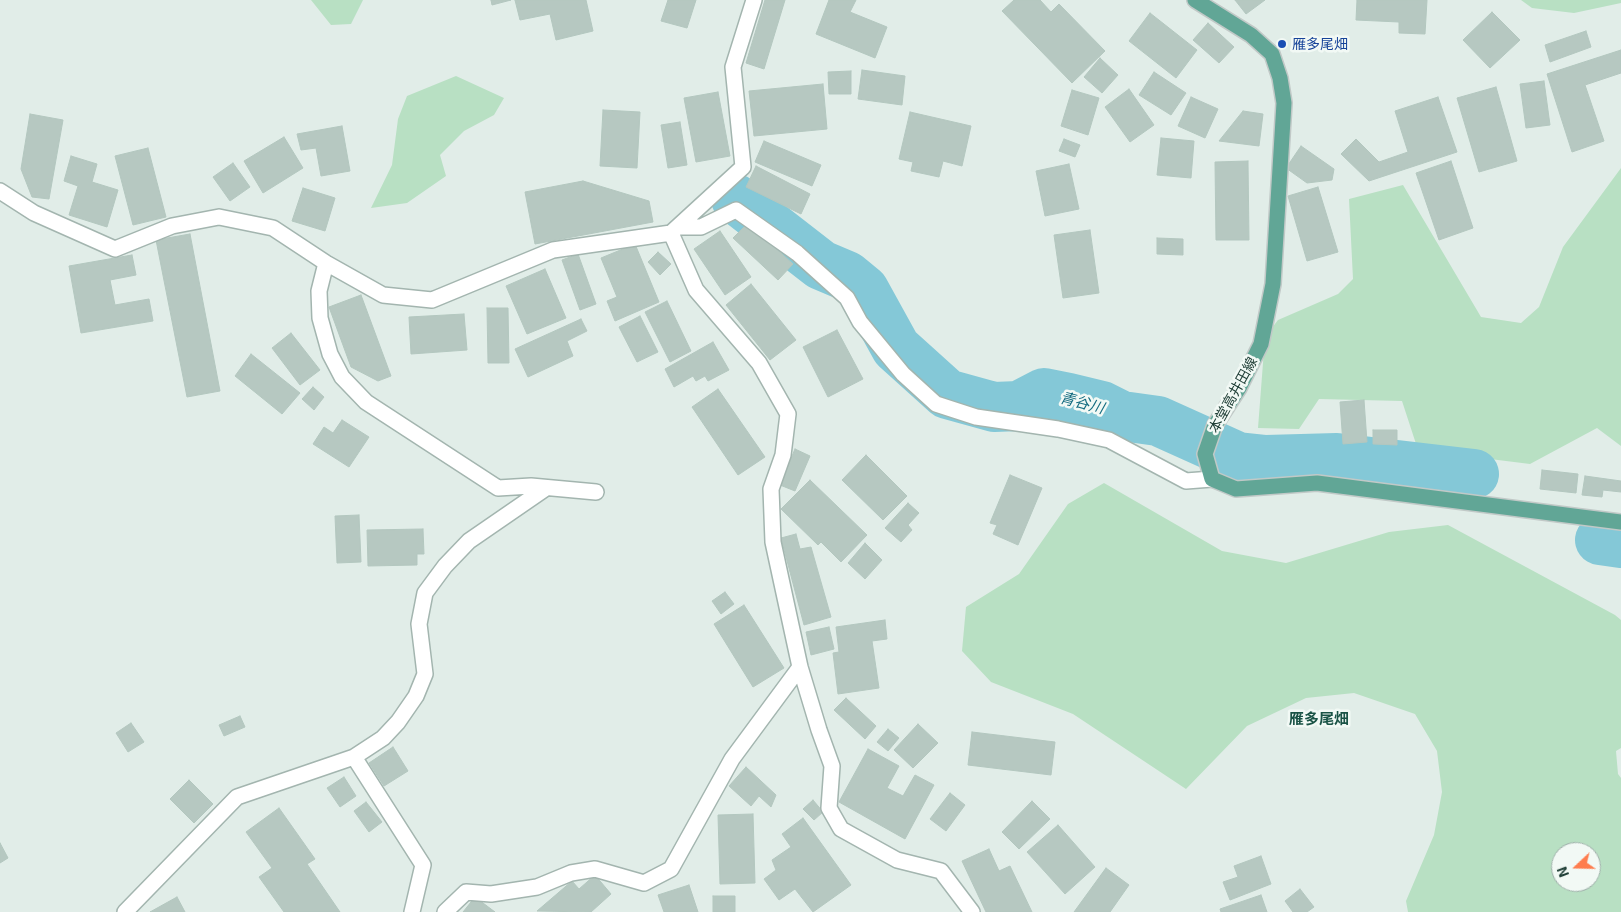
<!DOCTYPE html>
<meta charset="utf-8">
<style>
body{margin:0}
#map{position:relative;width:1621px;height:912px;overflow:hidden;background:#e1ede8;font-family:"Exo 2",sans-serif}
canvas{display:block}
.north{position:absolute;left:1551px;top:842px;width:50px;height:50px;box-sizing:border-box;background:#f2f9f5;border:1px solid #9eafa9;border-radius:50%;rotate:249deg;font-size:14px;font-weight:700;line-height:20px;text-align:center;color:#203f37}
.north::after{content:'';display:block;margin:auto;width:18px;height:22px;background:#fe7d4e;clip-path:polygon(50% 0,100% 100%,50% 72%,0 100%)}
</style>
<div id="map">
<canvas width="1621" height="912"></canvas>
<div class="north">N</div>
</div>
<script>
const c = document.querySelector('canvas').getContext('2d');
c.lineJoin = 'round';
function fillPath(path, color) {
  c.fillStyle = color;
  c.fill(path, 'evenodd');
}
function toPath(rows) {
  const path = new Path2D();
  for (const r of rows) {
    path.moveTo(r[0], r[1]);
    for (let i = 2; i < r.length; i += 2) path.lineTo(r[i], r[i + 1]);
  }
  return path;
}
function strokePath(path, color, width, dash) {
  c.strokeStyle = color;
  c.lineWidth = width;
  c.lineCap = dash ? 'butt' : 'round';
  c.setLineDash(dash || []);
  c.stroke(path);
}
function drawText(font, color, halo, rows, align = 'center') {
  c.font = font + ' "Exo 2","Noto Sans JP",sans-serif';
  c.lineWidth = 5;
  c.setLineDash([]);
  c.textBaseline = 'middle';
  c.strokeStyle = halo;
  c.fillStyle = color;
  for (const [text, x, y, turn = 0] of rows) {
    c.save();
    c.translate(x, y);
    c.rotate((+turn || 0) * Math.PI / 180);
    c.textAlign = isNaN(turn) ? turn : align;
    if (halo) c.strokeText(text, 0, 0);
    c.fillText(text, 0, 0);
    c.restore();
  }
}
fillPath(toPath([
 [311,0,363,0,351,24,331,25],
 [1521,0,1621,0,1621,3,1574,13,1532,8],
 [456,76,504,98,494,115,464,131,440,155,446,176,407,203,371,208,392,165,398,119,407,96],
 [1621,168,1621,446,1597,428,1530,464,1418,450,1402,401,1319,399,1299,429,1258,428,1265,337,1278,320,1338,294,1353,279,1349,199,1403,185,1481,317,1521,323,1539,307,1563,247],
 [1104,483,1222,551,1286,563,1389,532,1448,525,1615,615,1621,620,1621,748,1616,751,1618,774,1621,778,1621,912,1408,912,1406,901,1434,835,1442,792,1437,751,1415,714,1354,693,1306,698,1247,726,1186,789,1073,714,991,682,962,651,966,607,1019,574,1068,504],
 [1561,852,1591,852,1591,882,1561,882]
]), '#b8e0c3');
strokePath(toPath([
 [736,199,821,265,847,276,864,290,896,348,947,394,994,407,1019,406,1044,393,1069,398,1102,406,1122,416,1158,421,1238,457,1266,460,1337,458,1474,474],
 [1600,540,1621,543]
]), '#84c8d7', 50);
const building = toPath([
 [491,0,511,0,492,5,491,0],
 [515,0,586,0,593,31,556,40,550,14,520,20,515,0],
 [668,0,696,0,687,28,661,21,668,0],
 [765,0,785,0,764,69,746,63,765,0],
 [829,0,856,0,850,12,887,27,875,58,816,34,829,0],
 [1014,0,1040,0,1051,12,1059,4,1105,51,1072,83,1002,11,1014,0],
 [1235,0,1265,0,1246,14,1235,0],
 [1357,0,1427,0,1425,34,1399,33,1399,22,1356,20,1357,0],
 [1492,12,1520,40,1490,68,1463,40,1492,12],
 [1150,13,1197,50,1176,78,1129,41,1150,13],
 [1208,23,1234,47,1219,63,1193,40,1208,23],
 [1586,31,1591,47,1550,62,1545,45,1586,31],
 [1621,50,1621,73,1585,85,1604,141,1572,152,1547,74,1621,50],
 [1100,58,1118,75,1102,93,1084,77,1100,58],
 [862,70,905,76,902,105,858,99,862,70],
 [851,71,851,94,829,94,828,72,851,71],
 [1154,72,1186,93,1171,115,1139,95,1154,72],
 [1544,81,1550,125,1526,128,1520,84,1544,81],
 [823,84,827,129,754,136,749,91,823,84],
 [1496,87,1517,161,1479,172,1457,98,1496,87],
 [1129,89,1154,125,1130,142,1105,107,1129,89],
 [1072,90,1099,98,1088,135,1061,126,1072,90],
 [718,92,730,156,696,162,684,98,718,92],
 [1191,97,1218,109,1205,138,1178,126,1191,97],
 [1438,97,1457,152,1369,181,1341,154,1356,139,1379,162,1408,152,1395,111,1438,97],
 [603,110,640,112,637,168,600,166,603,110],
 [1243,111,1263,114,1259,146,1219,141,1243,111],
 [910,112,971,126,962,166,943,161,939,177,911,171,913,162,899,159,910,112],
 [30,114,63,120,49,199,32,197,21,169,30,114],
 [680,122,687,165,668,168,661,125,680,122],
 [342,126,350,171,321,176,316,148,301,150,297,134,342,126],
 [284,137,303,168,263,193,244,161,284,137],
 [1161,138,1194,141,1191,178,1157,175,1161,138],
 [1064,139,1080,145,1075,157,1059,151,1064,139],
 [764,141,821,165,812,186,755,162,764,141],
 [1301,146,1334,169,1332,180,1307,183,1286,168,1301,146],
 [148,148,166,217,133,225,115,156,148,148],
 [71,156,97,164,92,182,118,190,107,227,69,215,78,186,64,181,71,156],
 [1248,161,1249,240,1216,240,1215,162,1248,161],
 [1451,161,1473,228,1439,240,1416,173,1451,161],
 [233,163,250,187,230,201,213,177,233,163],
 [1069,164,1079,209,1045,216,1036,171,1069,164],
 [756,166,810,194,801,214,746,187,756,166],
 [583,181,649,201,653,222,535,244,525,192,583,181],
 [1318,187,1338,252,1307,261,1288,196,1318,187],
 [303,188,335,198,325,231,292,221,303,188],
 [748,223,793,264,778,280,733,238,748,223],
 [1090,230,1099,293,1063,298,1054,235,1090,230],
 [720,231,751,277,725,295,694,249,720,231],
 [190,234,220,391,187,397,156,240,190,234],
 [1157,238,1183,239,1183,255,1157,254,1157,238],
 [635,244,659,302,615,321,607,301,617,297,601,258,635,244],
 [658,252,671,264,660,275,648,262,658,252],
 [578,254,596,304,580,310,562,260,578,254],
 [132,255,136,275,110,280,115,305,149,299,153,321,81,333,69,266,132,255],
 [545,269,566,318,527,334,506,286,545,269],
 [751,284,796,340,770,360,726,305,751,284],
 [361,295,391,376,378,381,351,367,329,307,361,295],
 [667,301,691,351,670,362,645,312,667,301],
 [487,308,508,308,509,363,488,363,487,308],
 [464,314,467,350,411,354,409,317,464,314],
 [640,316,658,352,637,362,619,327,640,316],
 [581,319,587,331,567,341,573,356,528,377,515,349,581,319],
 [837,330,863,379,828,397,803,347,837,330],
 [291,333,320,370,300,385,272,348,291,333],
 [713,342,729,370,708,381,705,376,696,381,693,376,674,387,665,369,713,342],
 [251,354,300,393,282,414,235,376,251,354],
 [313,387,324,397,314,410,302,399,313,387],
 [718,389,765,457,738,475,692,407,718,389],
 [1364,400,1367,442,1343,444,1340,402,1364,400],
 [342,420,369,437,349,467,313,444,324,427,333,433,342,420],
 [1373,430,1397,430,1397,445,1373,444,1373,430],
 [795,449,810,456,795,491,780,485,795,449],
 [866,455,907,496,883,520,842,480,866,455],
 [1542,470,1578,474,1576,493,1540,489,1542,470],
 [1010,475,1042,488,1018,545,993,534,997,525,990,523,1010,475],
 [1585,476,1621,481,1621,492,1603,490,1602,497,1582,495,1585,476],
 [810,480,867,535,841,562,821,542,818,545,781,509,810,480],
 [908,503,919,513,908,525,912,530,901,542,885,528,908,503],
 [359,515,361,562,337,563,335,516,359,515],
 [423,529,424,554,417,554,417,565,368,566,367,530,423,529],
 [796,534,800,549,811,547,831,617,804,625,781,538,796,534],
 [865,543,882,560,865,579,848,563,865,543],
 [725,592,734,604,721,614,712,601,725,592],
 [744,605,784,668,753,687,714,624,744,605],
 [885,620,887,639,872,641,879,688,838,694,833,653,839,652,836,627,885,620],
 [829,627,834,649,811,655,806,632,829,627],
 [846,698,876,726,865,739,834,710,846,698],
 [240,716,245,727,224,736,219,725,240,716],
 [131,723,144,742,128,752,116,733,131,723],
 [918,724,938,743,913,768,894,750,918,724],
 [888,729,899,738,888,751,877,742,888,729],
 [972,732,1055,742,1051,775,968,765,972,732],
 [393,747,408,771,384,786,369,763,393,747],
 [868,749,899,766,887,788,903,796,915,775,934,785,905,839,839,802,868,749],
 [746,767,776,795,771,807,759,796,751,806,729,786,746,767],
 [344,777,356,796,340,807,327,788,344,777],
 [189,780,213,804,194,823,170,799,189,780],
 [950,793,965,805,946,831,930,819,950,793],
 [813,800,823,812,814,820,803,809,813,800],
 [1032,801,1050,819,1019,849,1002,832,1032,801],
 [366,802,382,822,369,832,354,811,366,802],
 [279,808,315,859,307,864,340,912,284,912,259,877,272,868,246,832,279,808],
 [753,814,755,883,720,884,718,815,753,814],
 [803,818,851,885,813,912,795,889,779,900,764,879,776,870,772,860,791,847,782,834,803,818],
 [1058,825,1095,867,1065,894,1027,852,1058,825],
 [0,843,8,858,0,863,0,843],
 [989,849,999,871,1010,866,1032,912,986,912,962,861,989,849],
 [1261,856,1271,884,1230,900,1223,882,1238,877,1234,866,1261,856],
 [1106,868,1129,885,1110,912,1074,912,1106,868],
 [595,875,611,894,591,912,537,911,572,881,579,889,595,875],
 [689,885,698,912,664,912,658,895,689,885],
 [1300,889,1314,907,1307,912,1293,912,1285,901,1300,889],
 [1261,895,1267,912,1221,912,1220,909,1261,895],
 [713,896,735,896,735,912,713,912,713,896],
 [177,897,185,912,150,912,177,897],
 [475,897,495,912,463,912,475,897]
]);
fillPath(building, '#b6c8c1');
strokePath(building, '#b3c7bf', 1);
const minor = toPath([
 [0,191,34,213,115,249,172,226,219,217,273,228,326,263,383,295,432,300,553,250,671,233,743,167,733,67,754,0],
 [678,227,701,227,736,210,797,253,847,298,860,322,903,374,936,404,976,417,1058,429,1109,440,1186,481,1212,479],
 [671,233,696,290,759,363,788,414,783,455,771,489,773,542,800,667,819,730,832,766,829,808,841,829,897,860,941,871,972,912],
 [326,263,319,291,320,318,330,354,342,377,366,402,498,488,531,486,596,492],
 [354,757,383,738,398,722,416,696,425,674,419,624,425,593,445,566,469,541,546,488],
 [125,912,237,797,354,757,423,865,412,912],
 [445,912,466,892,491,894,537,887,571,873,595,869,644,883,671,869,732,759,800,667]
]);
const major = toPath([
 [1195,0,1251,35,1272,54,1280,78,1284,103,1273,284,1261,344,1239,388,1215,425,1205,454,1212,479,1236,489,1317,483,1621,522]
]);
strokePath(minor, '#a3b5af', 18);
strokePath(major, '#c1c9c7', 18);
strokePath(minor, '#fff', 15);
strokePath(major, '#61a696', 15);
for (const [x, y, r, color] of [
 [1282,44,5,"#1a4fb4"]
]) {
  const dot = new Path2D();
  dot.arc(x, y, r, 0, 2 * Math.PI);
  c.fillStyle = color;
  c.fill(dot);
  strokePath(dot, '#f2f9f5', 2);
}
drawText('14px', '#164399', '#f2f9f5', [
 ["雁多尾畑",1292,44]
], 'left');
drawText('14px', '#203f37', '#f2f9f5', [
 ["本堂高井田線",1233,395,-61]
]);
drawText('italic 15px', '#146c80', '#f2f9f5', [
 ["青谷川",1082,403,15]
]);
drawText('bold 15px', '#1a5346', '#f2f9f5', [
 ["雁多尾畑",1319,719]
]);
</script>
